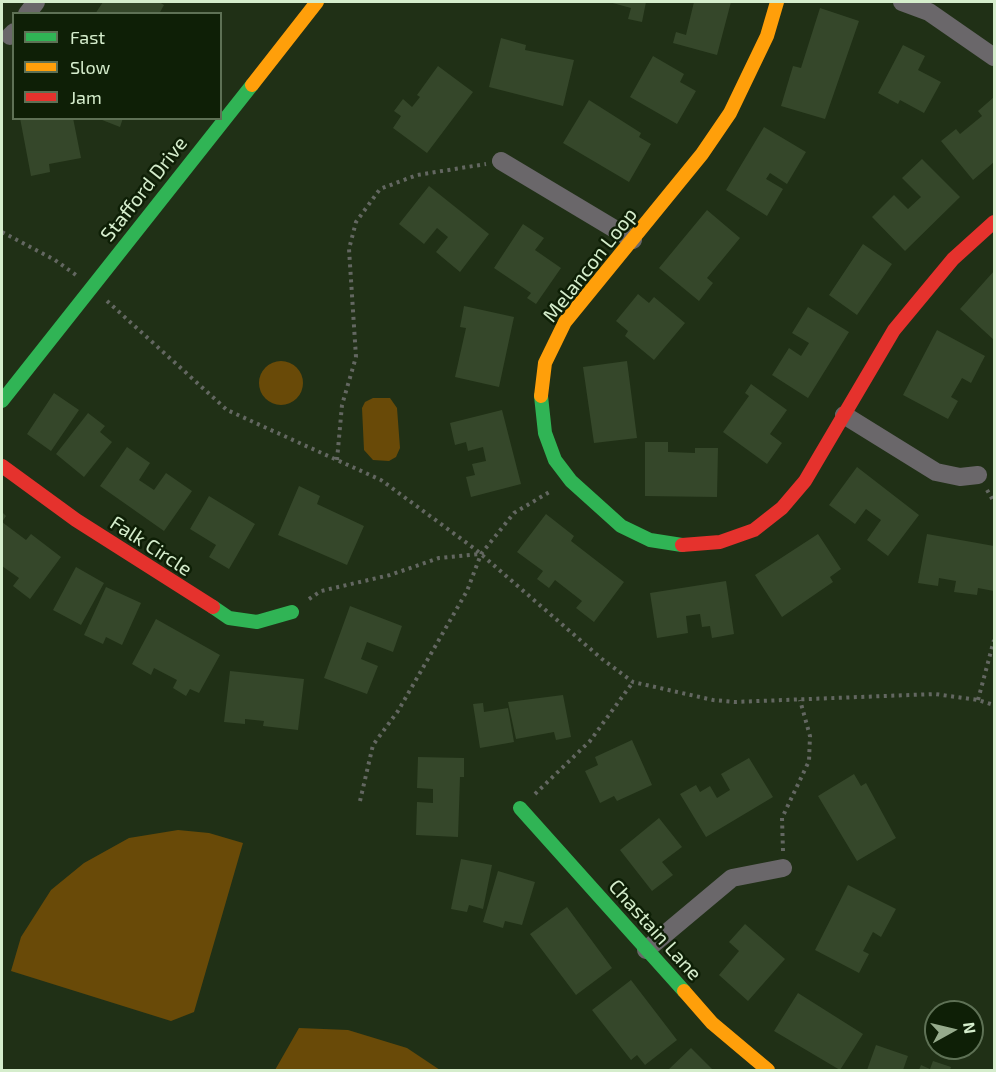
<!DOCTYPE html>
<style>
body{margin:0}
#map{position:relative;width:996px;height:1072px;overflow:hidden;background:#203016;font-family:"Exo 2",sans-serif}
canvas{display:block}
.frame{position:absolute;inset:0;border:3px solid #d5edcc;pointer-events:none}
.legend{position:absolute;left:12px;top:12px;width:210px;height:108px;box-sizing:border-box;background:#0e1f06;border:2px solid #5e7155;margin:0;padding:8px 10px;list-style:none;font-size:18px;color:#d5edcc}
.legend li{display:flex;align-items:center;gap:12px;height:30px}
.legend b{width:30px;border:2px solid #5e7155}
.north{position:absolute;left:924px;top:1000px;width:60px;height:60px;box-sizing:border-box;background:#0e1f06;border:2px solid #5e7155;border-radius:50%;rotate:82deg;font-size:16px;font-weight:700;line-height:24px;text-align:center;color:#d5edcc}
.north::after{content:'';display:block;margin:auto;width:21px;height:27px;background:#96ab8c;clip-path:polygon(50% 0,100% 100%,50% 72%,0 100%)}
</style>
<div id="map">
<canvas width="996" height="1072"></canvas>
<div class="frame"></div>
<ul class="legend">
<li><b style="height:8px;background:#30b455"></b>Fast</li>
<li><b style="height:8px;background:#ff9f0a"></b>Slow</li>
<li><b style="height:8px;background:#e5322d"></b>Jam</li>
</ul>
<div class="north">N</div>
</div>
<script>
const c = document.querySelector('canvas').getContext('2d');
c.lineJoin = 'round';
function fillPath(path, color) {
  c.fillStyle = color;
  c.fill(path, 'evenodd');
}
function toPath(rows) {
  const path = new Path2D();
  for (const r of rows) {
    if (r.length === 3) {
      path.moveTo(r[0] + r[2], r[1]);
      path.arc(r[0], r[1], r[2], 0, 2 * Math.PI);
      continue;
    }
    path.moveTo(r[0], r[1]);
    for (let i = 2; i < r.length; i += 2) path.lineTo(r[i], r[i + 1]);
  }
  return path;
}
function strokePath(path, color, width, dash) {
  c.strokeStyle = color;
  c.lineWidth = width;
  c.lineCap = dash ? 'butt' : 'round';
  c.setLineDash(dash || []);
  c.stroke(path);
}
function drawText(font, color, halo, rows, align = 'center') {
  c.font = font + ' "Exo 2",sans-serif';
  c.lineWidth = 5;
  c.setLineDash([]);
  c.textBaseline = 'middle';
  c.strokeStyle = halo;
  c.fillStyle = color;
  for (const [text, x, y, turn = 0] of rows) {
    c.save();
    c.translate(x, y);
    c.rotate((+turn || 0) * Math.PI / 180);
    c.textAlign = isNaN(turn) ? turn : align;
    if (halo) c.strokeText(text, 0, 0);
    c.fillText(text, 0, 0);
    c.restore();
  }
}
fillPath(toPath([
 [281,383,22],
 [373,398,390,398,397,408,400,448,396,457,389,461,373,460,364,450,362,408,365,402],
 [178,830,209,833,243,843,194,1012,171,1021,11,971,21,937,51,890,84,863,129,838],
 [299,1028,348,1030,407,1048,440,1070,275,1070]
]), '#694a08');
fillPath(toPath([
 [103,2,159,2,164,5,159,14,95,14],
 [609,2,646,2,642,22,628,19,631,8],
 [694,2,731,2,717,55,673,43,676,32,686,35],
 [820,8,859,21,825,119,781,106,793,66,801,68],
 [501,38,526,45,525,50,574,60,563,106,489,87],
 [903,45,925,56,918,70,941,82,924,113,900,100,898,104,878,93],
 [653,56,684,74,680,82,696,91,677,124,630,97],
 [438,66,473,92,427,153,393,128,401,116,394,111,403,99,412,107,420,97,417,95],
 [994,97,994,162,973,180,941,141,956,129,960,134,982,116,978,111],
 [589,100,641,133,639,137,651,144,629,182,563,143],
 [20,118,73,118,81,158,49,164,50,172,31,176],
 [97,118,123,118,120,127],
 [764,127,806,152,787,184,770,173,766,179,783,189,767,216,726,190],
 [922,159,960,197,905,251,872,217,894,195,908,209,921,197,902,178],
 [429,186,489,234,460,272,436,252,448,237,437,228,424,244,399,224],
 [707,210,740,238,707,278,713,283,699,301,659,268],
 [523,224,544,238,535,250,561,268,536,304,527,298,531,293,494,268],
 [863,244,892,264,857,315,829,295],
 [994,271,994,340,960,309],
 [638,294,649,303,654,297,685,323,654,360,625,336,628,331,616,321],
 [464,306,514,317,499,387,455,377,466,328,460,327],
 [808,307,849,332,808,398,772,375,789,348,801,356,809,343,792,333],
 [937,330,985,356,971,383,962,378,951,397,958,401,948,419,903,395],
 [627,361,637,438,594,443,583,367],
 [751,384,787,410,770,434,782,443,767,464,723,432,749,396,745,393],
 [54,393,79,410,51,451,27,434],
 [502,410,521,484,471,497,466,477,475,475,472,464,486,461,483,447,468,451,466,442,455,445,450,423],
 [88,413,105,426,100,432,112,442,84,477,56,454],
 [645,442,668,442,668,452,695,453,695,448,718,448,717,497,645,496],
 [127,447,150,463,139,480,154,490,166,473,192,491,164,531,100,486],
 [857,467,919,515,888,556,867,540,881,520,866,509,855,524,829,505],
 [299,486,320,496,317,504,364,526,347,565,278,535],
 [209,496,255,524,229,569,209,557,216,545,190,529],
 [2,512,6,516,2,522,26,540,31,534,61,557,30,599,13,586,19,578,2,566],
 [546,514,574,536,571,541,624,582,594,622,576,608,582,601,555,580,549,588,537,579,543,571,517,552],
 [818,534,841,569,830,577,833,582,782,617,755,575],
 [927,534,994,546,994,591,978,588,977,595,954,592,956,581,939,578,938,586,918,583],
 [76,567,104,583,81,625,53,610],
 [726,581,734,634,712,638,710,626,702,627,700,614,686,616,688,633,657,638,650,593],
 [106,587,141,603,122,645,106,637,103,644,84,635],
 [350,606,402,626,393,652,367,642,361,659,378,666,367,694,324,678],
 [156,619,220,655,199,693,190,689,186,696,173,688,177,680,154,668,151,675,132,664],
 [230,671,304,679,298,730,263,726,264,721,245,719,245,724,224,722],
 [563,695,571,737,556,740,554,732,516,739,508,702],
 [483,703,484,712,508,708,514,742,480,748,473,704],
 [632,740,652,785,617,801,614,796,600,803,585,771,598,765,595,757],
 [418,757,464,758,464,777,460,777,458,837,416,835,417,802,433,803,433,789,417,788],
 [749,758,773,797,706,837,680,794,696,785,700,792,710,786,717,798,730,790,721,774],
 [854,774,861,786,866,783,896,838,857,861,818,796],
 [659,818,682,847,662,862,673,875,652,891,620,850],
 [461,859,492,865,483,909,469,905,467,912,451,909],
 [498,871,535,882,522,925,505,921,503,928,483,922],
 [848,885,896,909,881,937,873,932,863,951,869,954,859,973,815,950],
 [567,907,612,968,576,995,530,934],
 [745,924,785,959,748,1001,719,975,739,951,729,942],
 [631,980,677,1040,645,1065,637,1055,631,1060,592,1010],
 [798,993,863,1034,840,1070,774,1031],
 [876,1045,908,1056,903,1070,867,1070],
 [691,1048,713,1070,668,1070],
 [933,1061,951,1067,950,1070,919,1070,921,1065,930,1069]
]), '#35472a');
strokePath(toPath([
 [2,232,55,260,76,275],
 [107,301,227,410,381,480,475,549,602,659,633,682,713,700,734,702,935,694,978,700,994,705],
 [337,460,342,405,356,357,349,249,356,222,380,189,417,175,486,164],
 [987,490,994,502],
 [309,599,321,591,390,575,439,558,480,554],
 [978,700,994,640],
 [535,794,590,741,633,682],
 [360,801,373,745,398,711,467,591,481,554,514,513,551,491],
 [783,851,782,818,809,761,810,736,800,700]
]), '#636761', 4, [3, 4.5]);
strokePath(toPath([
 [902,2,929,12,994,57],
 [27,14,36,2],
 [10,36,14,32],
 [501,161,633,240],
 [844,415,936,472,960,477,978,475],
 [646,950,732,878,783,868]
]), '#6a676a', 18);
strokePath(toPath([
 [541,396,545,433,555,460,571,481,621,526,650,540,682,545],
 [2,401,252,85],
 [213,607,229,618,257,622,292,612],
 [520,808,684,991]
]), '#30b455', 14);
strokePath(toPath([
 [252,85,317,2],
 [541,396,545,363,565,322,702,154,730,113,767,36,777,2],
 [684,991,712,1023,768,1070]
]), '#ff9f0a', 14);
strokePath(toPath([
 [2,466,76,520,213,607],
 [682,545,720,542,754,530,782,508,805,481,894,330,953,259,994,222]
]), '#e5322d', 14);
drawText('20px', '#d5edcc', '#0e1f06', [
 ["Stafford Drive",144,189,-52],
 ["Melancon Loop",590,265,-52],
 ["Falk Circle",151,546,33],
 ["Chastain Lane",655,930,48]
]);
</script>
